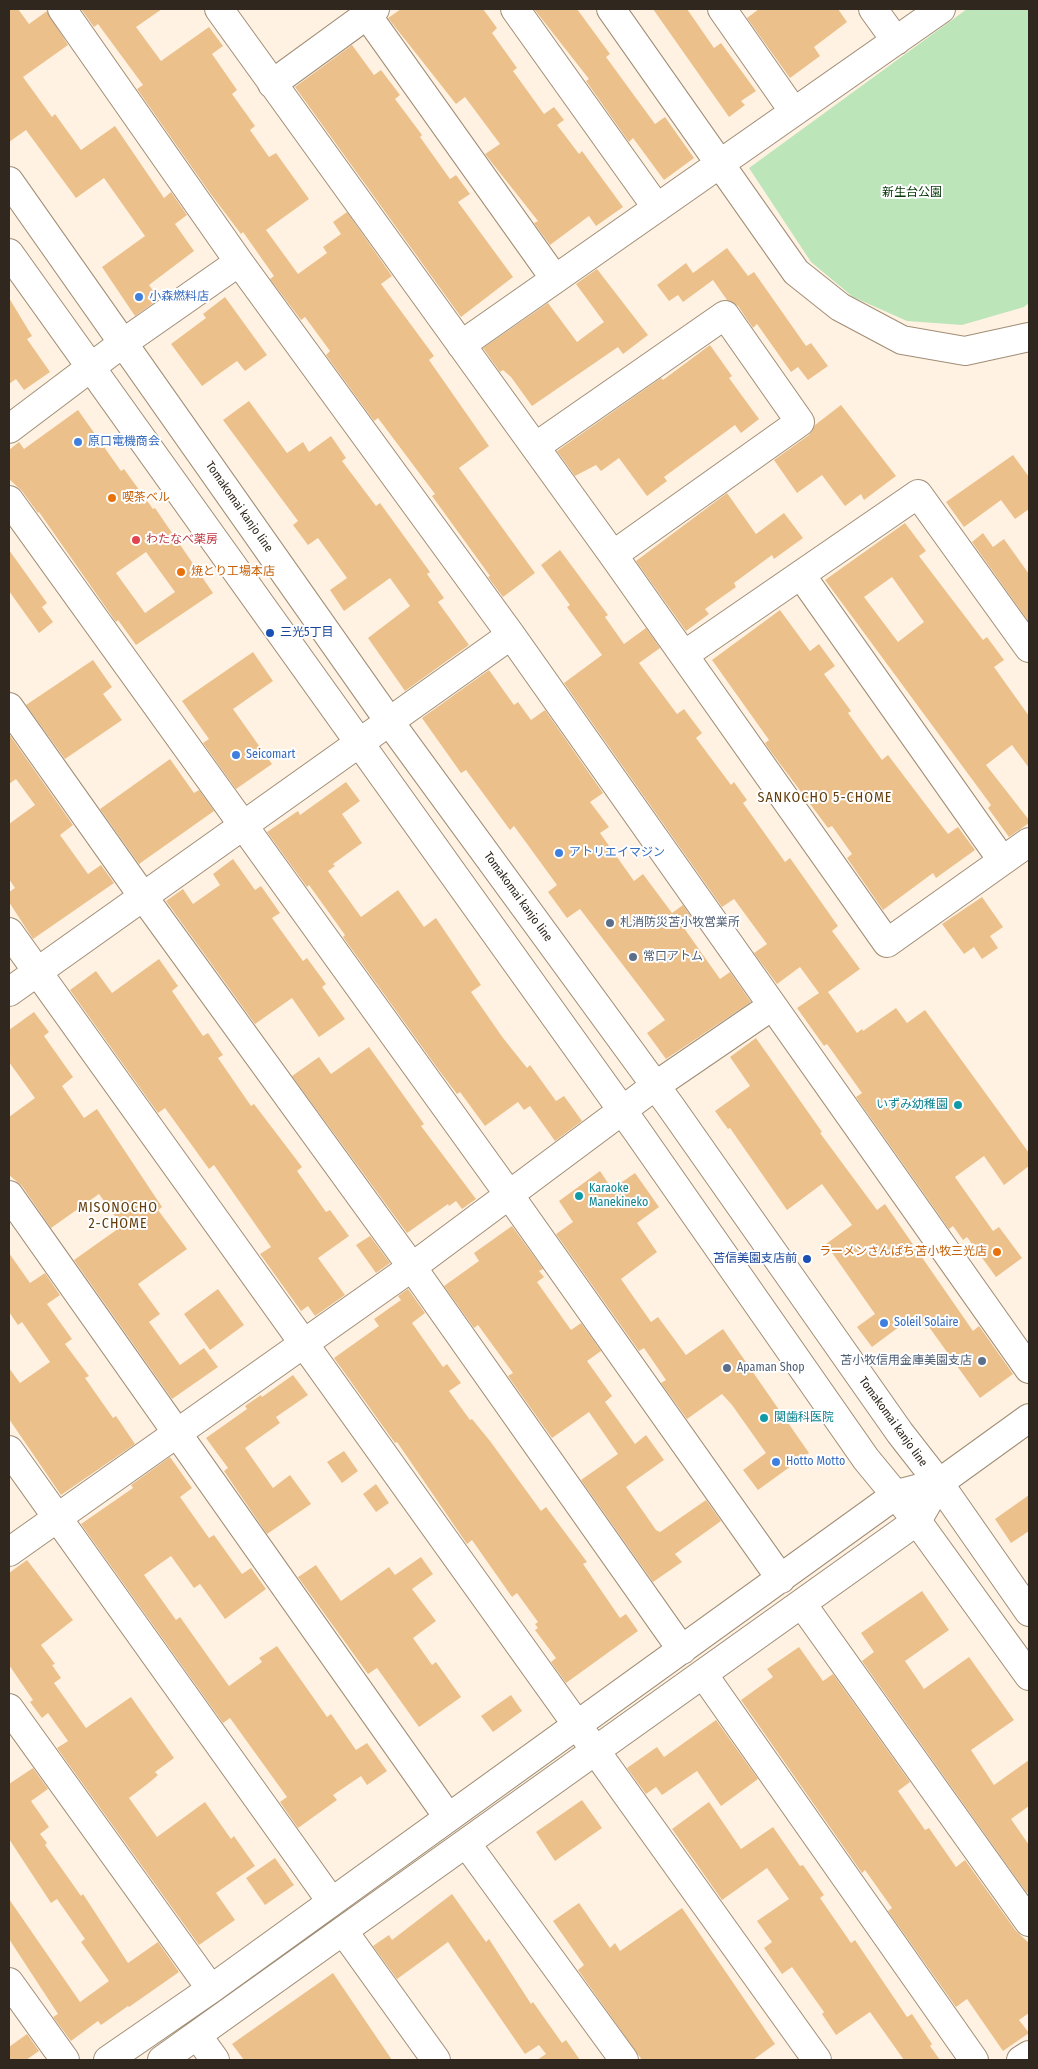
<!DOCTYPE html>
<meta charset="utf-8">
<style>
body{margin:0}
#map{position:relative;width:1038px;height:2069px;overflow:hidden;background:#fff2e2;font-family:"Fira Sans Condensed",sans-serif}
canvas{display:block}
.frame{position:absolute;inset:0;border:10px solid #30281e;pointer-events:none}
</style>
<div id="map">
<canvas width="1038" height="2069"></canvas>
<div class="frame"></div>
</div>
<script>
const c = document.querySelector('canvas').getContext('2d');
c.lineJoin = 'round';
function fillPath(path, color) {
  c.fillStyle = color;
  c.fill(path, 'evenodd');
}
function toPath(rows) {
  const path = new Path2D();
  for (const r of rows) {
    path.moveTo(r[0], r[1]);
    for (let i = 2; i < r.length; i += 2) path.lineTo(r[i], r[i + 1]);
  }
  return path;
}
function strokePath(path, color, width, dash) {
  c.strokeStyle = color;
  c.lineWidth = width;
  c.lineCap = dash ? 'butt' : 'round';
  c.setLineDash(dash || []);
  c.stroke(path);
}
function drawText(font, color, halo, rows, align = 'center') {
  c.font = font + ' "Fira Sans Condensed","Noto Sans JP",sans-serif';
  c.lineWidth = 4;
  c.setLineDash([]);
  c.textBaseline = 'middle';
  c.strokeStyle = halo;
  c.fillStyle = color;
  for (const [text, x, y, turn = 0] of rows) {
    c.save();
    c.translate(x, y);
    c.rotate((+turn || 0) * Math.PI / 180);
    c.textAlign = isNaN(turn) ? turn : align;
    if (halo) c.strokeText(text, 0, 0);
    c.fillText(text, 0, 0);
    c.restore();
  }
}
fillPath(toPath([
 [967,9,1029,9,1029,303,1024,307,962,325,907,321,853,297,811,262,749,168]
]), '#bde5ba');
fillPath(toPath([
 [9,9,18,9,29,24,47,11,68,45,23,77,52,117,55,114,81,150,115,126,164,198,171,192,187,215,175,224,194,251,149,285,159,299,135,316,102,267,145,236,104,178,76,198,26,130,9,142],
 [81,9,162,9,136,27,161,61,209,27,223,46,212,54,237,90,232,94,255,126,250,130,269,157,276,153,309,199,266,230,298,274,327,253,323,247,341,234,333,222,347,212,392,276,381,284,434,356,429,360,489,446,459,468,535,573,503,597,488,577,490,576,432,496,435,494,378,418,374,421,326,355,330,351,305,317,301,320,270,279,274,276,243,232,241,234,210,193,137,89,143,85,98,24,94,27],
 [401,9,483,9,497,28,492,33,517,68,513,71,544,114,554,107,564,120,557,125,579,154,582,151,623,207,596,226,589,216,550,245,534,223,538,221,485,154,500,144,465,97,456,104,388,18],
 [534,9,577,9,610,54,606,57,655,124,665,117,694,158,664,180,633,138,629,142,586,81,589,79],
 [653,9,687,9,714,48,721,43,756,91,741,101,745,105,729,117],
 [759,9,838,9,847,22,814,47,820,56,790,78,747,18],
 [352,45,374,75,381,70,400,95,395,99,422,135,420,137,450,179,456,175,470,194,458,202,513,277,461,317,295,87],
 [727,248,748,276,754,272,806,346,811,343,828,366,808,380,798,367,791,372,757,324,753,328,738,306,727,300,713,280,683,302,678,295,669,301,657,285,686,263,693,273],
 [597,269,648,335,623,354,618,347,532,406,511,377,503,370,500,372,483,348,548,303,577,342,604,322,576,284],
 [225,297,267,355,245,371,237,361,202,386,171,344,206,318,203,314],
 [9,298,32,336,27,339,50,372,24,390,16,379,9,384],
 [710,345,732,376,729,378,759,419,741,433,735,425,664,477,667,481,647,496,619,458,601,471,596,465,575,476,557,451,661,378,663,380],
 [249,401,287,453,303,442,309,452,331,436,346,458,342,461,376,506,380,503,430,572,427,574,444,598,438,602,469,645,405,691,368,638,410,606,390,578,344,611,330,590,347,578,318,538,308,545,293,525,298,521,223,420],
 [841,405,896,476,864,500,861,494,845,506,822,475,797,493,774,460,809,435,815,425],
 [78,410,121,471,124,469,153,509,155,508,213,593,136,645,118,620,116,622,39,512,38,513,22,491,9,479,9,450,19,442,24,449],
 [146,552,175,592,145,613,116,573],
 [1013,455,1029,477,1029,509,1015,519,1001,500,964,527,946,502],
 [727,493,756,534,784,513,803,538,774,559,772,555,734,583,736,587,705,609,709,614,686,631,636,561],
 [905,523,926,551,919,556,983,640,987,637,1004,660,994,667,1029,716,1029,768,1012,745,986,765,1029,820,1029,823,1009,837,988,808,991,805,825,580],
 [892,577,924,622,898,642,864,597],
 [983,533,993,547,1004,539,1029,574,1029,622,972,542],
 [9,550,47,603,42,607,53,622,39,633,9,591],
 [560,550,608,615,605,617,624,644,646,628,660,648,639,663,677,714,684,709,702,733,696,738,731,785,734,782,747,800,743,803,785,862,790,858,838,926,832,931,860,969,828,992,857,1033,862,1029,863,1031,896,1008,907,1023,925,1010,1029,1153,1029,1166,1004,1185,984,1156,955,1177,993,1231,999,1227,1022,1258,996,1277,967,1237,963,1240,953,1226,949,1229,856,1097,862,1093,827,1044,824,1046,797,1008,819,993,800,967,777,984,754,953,767,944,734,899,722,907,564,683,602,655,567,607,570,605,541,565],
 [780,610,810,651,819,644,835,666,824,674,851,711,848,713,882,760,888,755,948,834,958,827,975,850,936,878,933,873,883,910,847,858,852,854,832,826,828,828,769,749,765,743,769,740,712,660],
 [253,652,273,681,233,709,272,764,236,789,203,743,209,739,182,701],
 [93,660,112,687,103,694,122,720,65,759,26,705],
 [489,670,514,705,518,702,531,720,545,710,603,793,590,802,609,827,600,833,634,881,643,874,672,913,683,905,694,921,684,928,720,979,730,972,751,1002,666,1059,647,1033,665,1020,580,909,567,918,548,892,557,885,514,826,510,830,466,770,461,773,422,718],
 [9,734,73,825,60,835,88,874,101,865,114,883,33,939,9,902,9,892,15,888,9,879,9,824,35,805,16,779,9,784],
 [170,759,194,793,199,790,214,811,139,864,100,809],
 [346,782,360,801,342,814,362,843,333,864,335,866,328,871,361,917,398,890,424,927,436,918,481,985,471,992,503,1038,527,1068,530,1065,556,1101,564,1096,582,1121,555,1141,530,1106,524,1110,518,1102,485,1126,460,1092,457,1094,438,1069,343,937,345,935,309,885,307,887,267,832,298,811,300,815],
 [233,859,255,890,261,886,280,913,272,918,303,961,307,958,326,984,322,987,345,1019,319,1037,292,998,255,1024,166,901,183,889,193,904,220,885,213,874],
 [982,897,1003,927,990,936,998,948,982,959,974,947,964,954,942,924],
 [159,959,178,986,172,991,203,1036,208,1033,223,1055,218,1058,251,1106,254,1104,302,1167,297,1171,326,1212,330,1210,349,1236,318,1258,345,1295,315,1316,308,1306,301,1311,260,1254,271,1247,214,1165,209,1169,165,1108,158,1113,70,990,96,971,112,993],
 [34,1012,49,1032,44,1036,73,1077,62,1086,84,1118,97,1109,162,1207,158,1210,187,1249,138,1284,160,1314,149,1322,180,1365,204,1348,218,1367,172,1399,74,1260,122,1226,99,1194,51,1228,22,1186,9,1175,9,1117,35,1098,9,1062,9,1030],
 [756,1038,822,1132,820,1133,877,1210,885,1204,973,1331,979,1326,1013,1374,980,1398,929,1327,926,1329,915,1315,872,1347,857,1327,875,1314,826,1244,852,1225,822,1184,787,1210,730,1128,728,1129,715,1111,750,1086,730,1057],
 [369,1047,424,1124,421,1126,476,1199,462,1209,456,1201,449,1206,448,1204,407,1233,292,1076,319,1057,331,1074],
 [600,1171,612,1189,635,1173,659,1207,637,1223,657,1252,621,1279,651,1322,658,1317,686,1355,723,1329,809,1453,758,1490,743,1470,766,1453,732,1405,722,1394,687,1419,661,1383,666,1380,644,1348,639,1351,556,1234,573,1222,559,1201],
 [512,1226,543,1269,539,1271,544,1277,537,1282,571,1330,581,1323,601,1351,587,1361,612,1396,605,1402,635,1444,646,1435,664,1460,626,1487,656,1530,660,1532,706,1500,721,1521,675,1554,682,1562,653,1582,581,1480,618,1454,589,1412,552,1438,508,1376,513,1373,478,1325,474,1328,444,1286,479,1261,474,1253],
 [370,1236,390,1263,376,1273,356,1245],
 [9,1253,30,1283,45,1273,60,1295,47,1304,72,1339,65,1344,89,1376,85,1378,113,1418,116,1416,135,1444,61,1495,9,1419,9,1368,20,1383,50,1362,22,1322,18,1325,9,1312],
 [218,1289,244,1325,210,1350,184,1314],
 [408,1289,425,1313,412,1323,443,1367,447,1364,461,1383,449,1391,470,1420,472,1419,490,1441,541,1511,546,1507,587,1562,583,1564,620,1618,626,1614,638,1631,566,1683,551,1662,556,1658,535,1630,538,1628,535,1624,538,1622,517,1593,512,1597,472,1540,467,1544,397,1442,395,1443,334,1358,379,1326,374,1319,401,1300,398,1296],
 [293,1375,308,1395,276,1417,280,1423,245,1448,273,1488,290,1475,311,1504,267,1534,224,1471,228,1468,206,1438,247,1409,245,1406,261,1395,262,1397],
 [344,1451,358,1471,342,1483,327,1462],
 [170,1457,192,1488,180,1497,209,1538,214,1535,242,1574,251,1568,266,1589,225,1619,200,1584,194,1588,171,1556,144,1575,176,1620,180,1617,229,1686,262,1662,259,1658,277,1646,327,1717,331,1714,356,1750,367,1743,387,1771,367,1785,361,1776,333,1795,337,1800,298,1828,280,1802,287,1797,230,1718,223,1723,81,1524,133,1488,131,1485],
 [376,1484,389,1503,376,1512,363,1494],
 [1029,1495,1029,1531,1011,1543,995,1519],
 [421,1557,433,1574,412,1589,436,1621,413,1638,432,1665,436,1662,461,1697,419,1727,377,1668,368,1674,298,1577,316,1565,341,1601,389,1567,395,1575],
 [27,1560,73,1620,41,1645,55,1664,52,1665,61,1678,54,1683,86,1728,131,1697,174,1758,155,1772,158,1775,150,1782,129,1798,157,1837,205,1802,231,1839,234,1836,255,1866,216,1893,235,1920,199,1945,57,1748,68,1741,48,1713,42,1718,30,1702,33,1700,9,1665,9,1573],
 [922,1591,949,1630,905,1661,924,1689,969,1657,1014,1720,971,1750,994,1785,1029,1760,1029,1806,1011,1819,1029,1845,1029,1891,1027,1893,862,1661,874,1652,861,1633],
 [799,1647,823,1681,833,1674,910,1782,898,1791,925,1830,929,1828,956,1867,965,1860,1016,1931,1029,1943,1029,2013,1019,2020,1029,2033,1003,2051,967,1999,956,2007,888,1911,892,1908,865,1870,862,1873,741,1700,773,1677,767,1669],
 [511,1695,522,1711,493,1732,481,1716],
 [716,1720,758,1779,721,1806,697,1771,662,1795,656,1787,646,1794,627,1768,657,1747,664,1757],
 [33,1768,48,1789,31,1801,49,1827,40,1834,47,1843,45,1845,81,1896,83,1894,128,1963,158,1942,179,1972,129,2007,128,2006,101,2025,98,2021,71,2041,53,2017,58,2014,9,1939,9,1899,80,2002,109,1981,81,1942,85,1939,57,1899,51,1903,9,1839,9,1784],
 [582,1800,602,1828,555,1861,536,1832],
 [709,1802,741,1849,773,1827,800,1866,803,1865,824,1895,820,1898,851,1943,855,1940,907,2017,912,2014,932,2044,930,2046,940,2060,904,2060,870,2012,836,2035,822,2014,824,2012,792,1967,782,1974,764,1948,772,1942,757,1921,789,1899,767,1868,722,1900,672,1829],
 [275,1858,294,1885,265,1905,246,1878],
 [452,1894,486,1942,489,1939,531,2004,533,2002,562,2043,566,2040,580,2060,537,2060,546,2054,539,2045,525,2054,448,1942,397,1979,373,1946,389,1935,392,1940],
 [579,1903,610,1948,615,1943,620,1951,682,1908,775,2044,753,2060,642,2060,578,1970,584,1965,553,1921],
 [333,1973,392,2060,244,2060,232,2044],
 [27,2034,39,2051,26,2060,9,2060,9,2047]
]), '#ecc08a');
const minor = toPath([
 [62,9,239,262,511,635,1029,1369],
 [219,9,613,555,887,943,1029,842],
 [515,9,657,208],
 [611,9,796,272,840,307,902,340,965,351,1029,337],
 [722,9,794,112],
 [873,9,896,41],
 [367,15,555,279],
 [272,84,375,9],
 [461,345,941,9],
 [9,429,123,343,239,262],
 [535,447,725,315,800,422,613,555],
 [9,500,510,1196,781,1579],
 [801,575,1002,860],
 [684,655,918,494,1029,648],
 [9,707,142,895,412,1267,682,1650],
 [9,932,817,2060],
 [9,992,511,635],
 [9,1195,448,1817],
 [9,1450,331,1901],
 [9,1552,412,1267,655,1086,772,1006],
 [802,1604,1029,1922],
 [703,1674,974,2060],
 [9,1708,211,1989],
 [466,1843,624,2060],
 [344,1932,436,2060],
 [9,1982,65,2060],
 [197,2035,215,2060],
 [108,2060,211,1989,897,1494,939,1483,1029,1418],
 [162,2060,917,1521,939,1483],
 [1021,2060,1029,2055]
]);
const major = toPath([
 [9,181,389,721,671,1107,900,1433,939,1483,1029,1612],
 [9,253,637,1131,866,1459,917,1521,1029,1676]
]);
strokePath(minor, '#a08d75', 30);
strokePath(major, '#a08d75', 30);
strokePath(minor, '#fff', 28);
strokePath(major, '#fff', 28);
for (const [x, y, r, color] of [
 [139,297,5,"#3f7fe0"],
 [78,442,5,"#3f7fe0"],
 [112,498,5,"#e8710a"],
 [136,540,5,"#e0444e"],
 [181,572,5,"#e8710a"],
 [270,633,5,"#1a4fb4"],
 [236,755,5,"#3f7fe0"],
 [559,853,5,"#3f7fe0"],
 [610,923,5,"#5c6f8a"],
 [633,957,5,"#5c6f8a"],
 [958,1105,5,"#0f9aa8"],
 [579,1196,5,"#0f9aa8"],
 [997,1252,5,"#e8710a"],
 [807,1259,5,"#1a4fb4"],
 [884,1323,5,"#3f7fe0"],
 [982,1361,5,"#5c6f8a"],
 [727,1368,5,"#5c6f8a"],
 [764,1418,5,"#0f9aa8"],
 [776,1462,5,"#3f7fe0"]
]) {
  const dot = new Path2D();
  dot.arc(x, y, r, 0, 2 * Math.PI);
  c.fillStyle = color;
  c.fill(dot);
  strokePath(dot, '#fff', 2);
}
drawText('12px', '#053806', '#fff', [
 ["新生台公園",912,193]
]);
drawText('12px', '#366cbe', '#fff', [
 ["小森燃料店",149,297],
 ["原口電機商会",88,442],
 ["Seicomart",246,755],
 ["アトリエイマジン",569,853],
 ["Soleil Solaire",894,1323],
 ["Hotto Motto",786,1462]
], 'left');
drawText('12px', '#c56008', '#fff', [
 ["喫茶ベル",122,498],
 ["焼とり工場本店",191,572],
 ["ラーメンさんぱち苫小牧三光店",987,1252,"right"]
], 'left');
drawText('12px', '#30281e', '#fff', [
 ["Tomakomai kanjo line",239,507,55],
 ["Tomakomai kanjo line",518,897,54],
 ["Tomakomai kanjo line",893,1422,54]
]);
drawText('12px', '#be3a42', '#fff', [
 ["わたなべ薬房",146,540]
], 'left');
drawText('12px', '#164399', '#fff', [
 ["三光5丁目",280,633],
 ["苫信美園支店前",797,1259,"right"]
], 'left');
drawText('12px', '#4e5e75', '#fff', [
 ["札消防災苫小牧営業所",620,923],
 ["常口アトム",643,957],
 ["苫小牧信用金庫美園支店",972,1361,"right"],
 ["Apaman Shop",737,1368]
], 'left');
drawText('12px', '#0d838f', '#fff', [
 ["いずみ幼稚園",948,1105,"right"],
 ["Karaoke",589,1189],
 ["Manekineko",589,1203],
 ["関歯科医院",774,1418]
], 'left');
c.letterSpacing = '1px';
drawText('14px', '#623d0b', '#fff', [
 ["SANKOCHO 5-CHOME",825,798],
 ["MISONOCHO",118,1208],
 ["2-CHOME",118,1224]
]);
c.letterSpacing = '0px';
</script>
